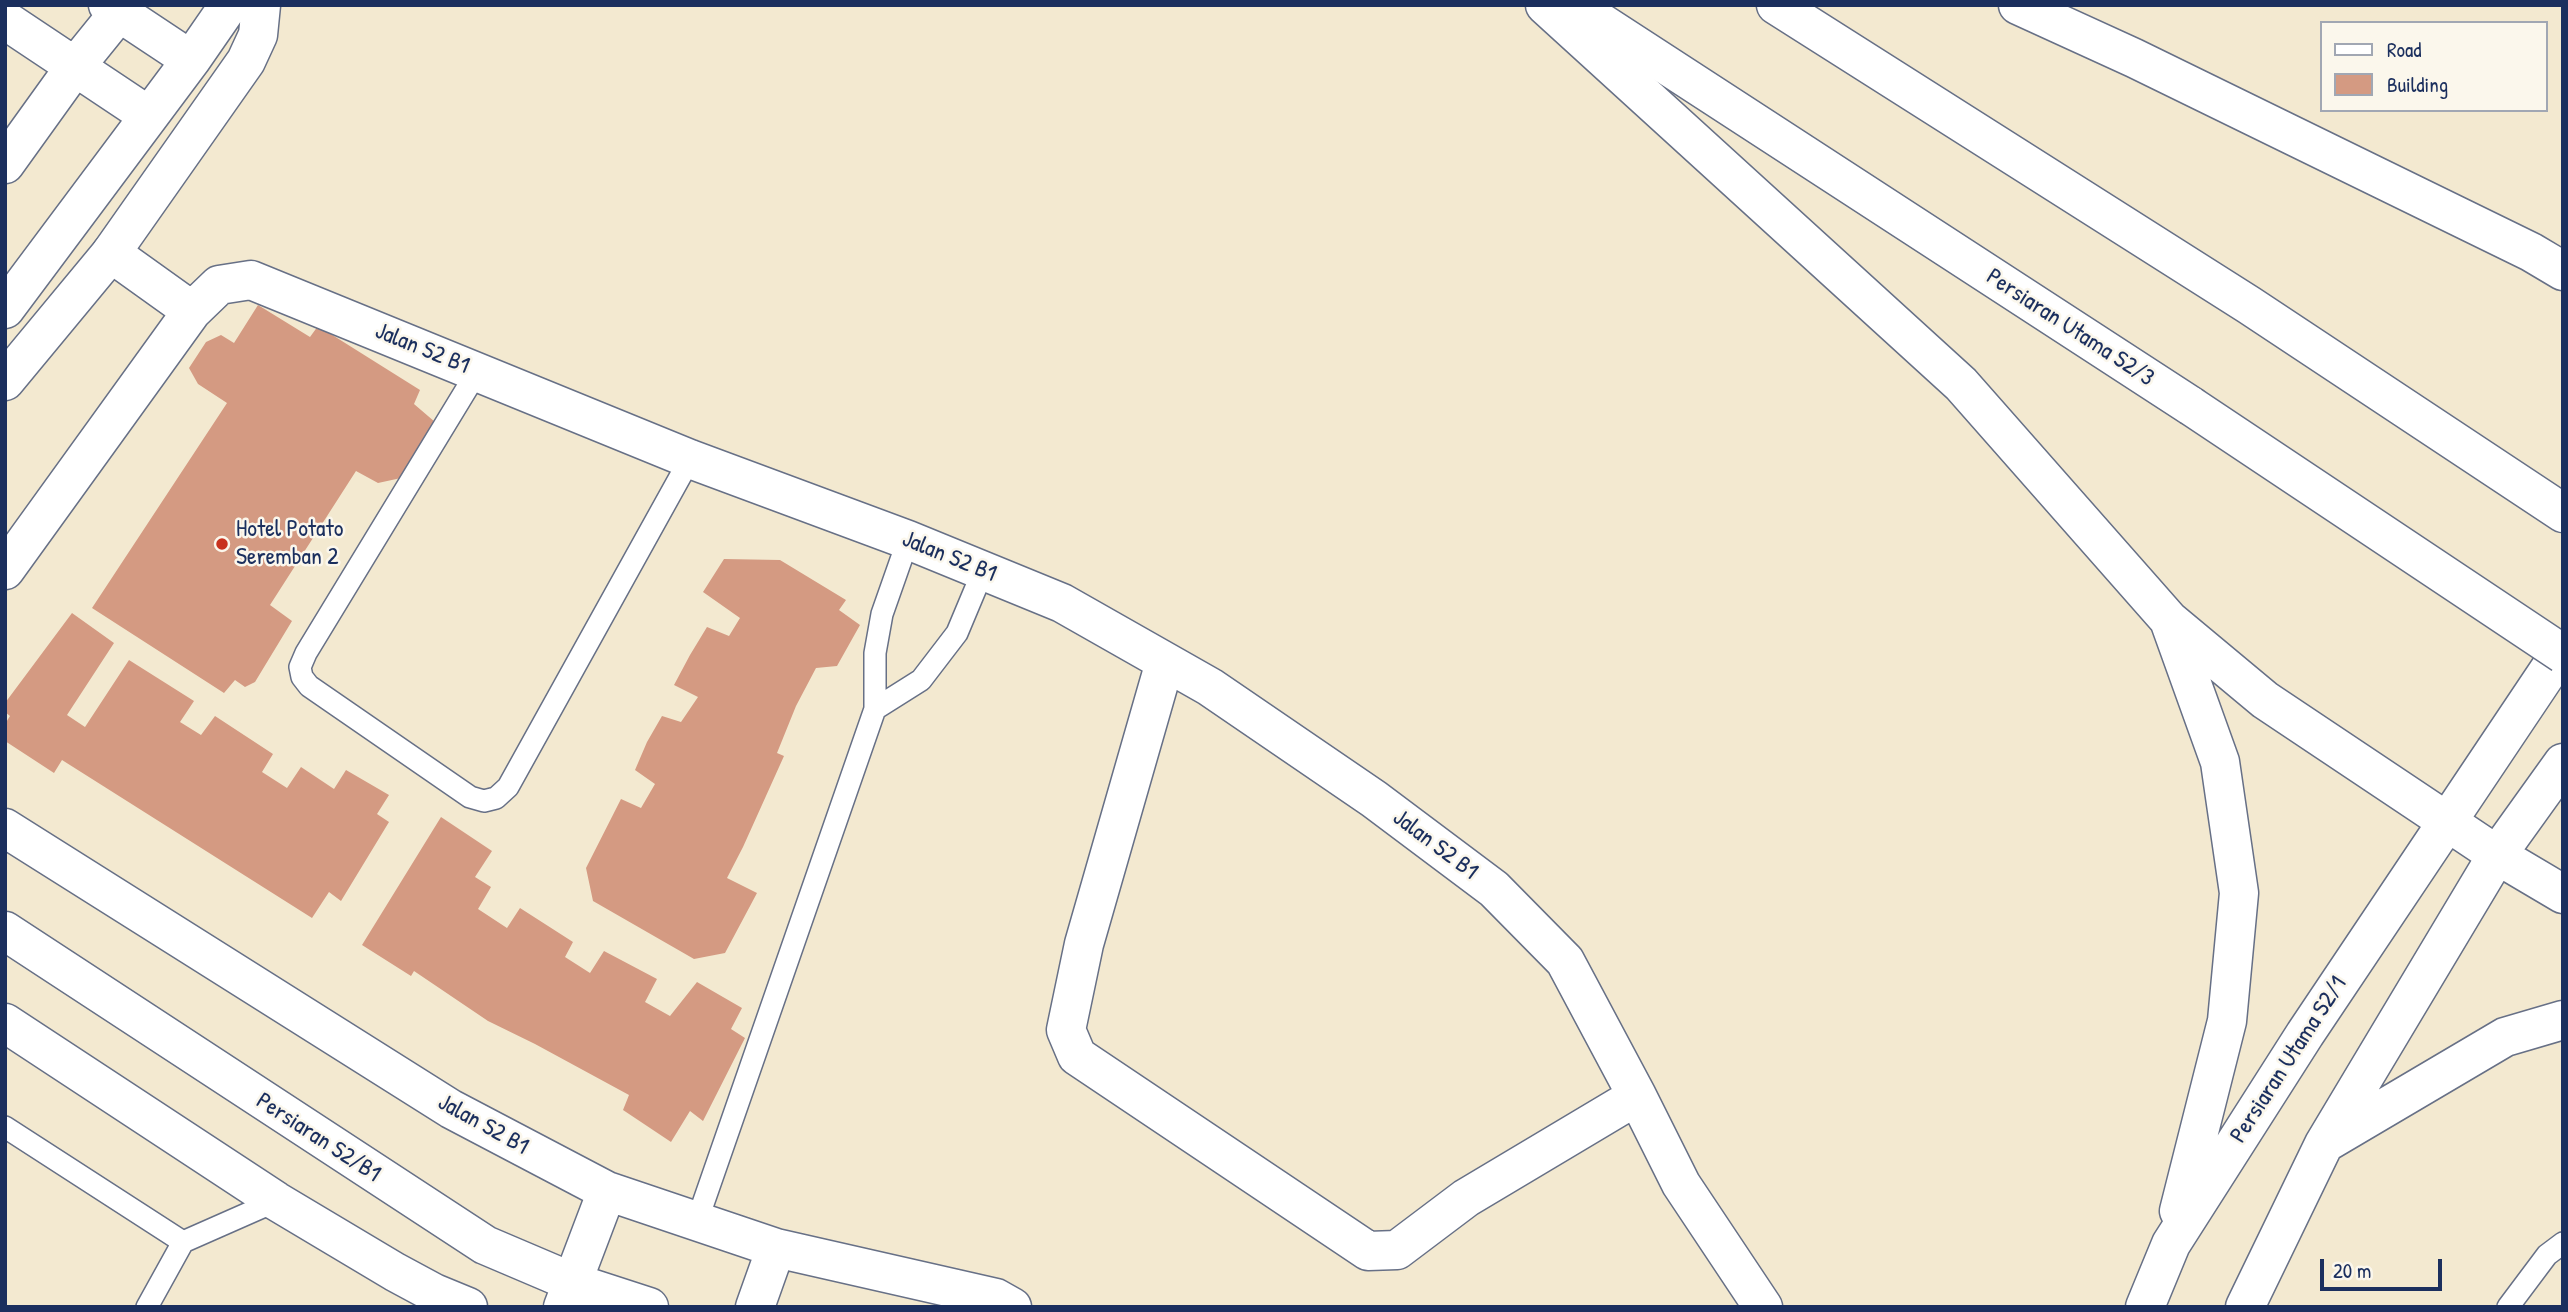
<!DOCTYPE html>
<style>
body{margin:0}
#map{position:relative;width:2568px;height:1312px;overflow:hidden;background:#f3e9d0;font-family:"Patrick Hand",sans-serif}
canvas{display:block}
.frame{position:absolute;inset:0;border:7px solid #1b2f5e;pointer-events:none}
.legend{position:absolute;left:2320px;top:21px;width:228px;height:91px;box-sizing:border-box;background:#fbf7ec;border:2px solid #a1a7b3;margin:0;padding:9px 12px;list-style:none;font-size:21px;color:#1b2f5e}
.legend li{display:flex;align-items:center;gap:14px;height:35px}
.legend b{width:35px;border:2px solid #a1a7b3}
.scale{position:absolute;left:2320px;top:1259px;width:122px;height:32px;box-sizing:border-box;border:4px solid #1b2f5e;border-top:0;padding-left:9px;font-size:21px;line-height:24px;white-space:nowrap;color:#1b2f5e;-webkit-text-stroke:5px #fbf7ec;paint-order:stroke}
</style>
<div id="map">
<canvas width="2568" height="1312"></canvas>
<div class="frame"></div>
<ul class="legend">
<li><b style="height:9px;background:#fff"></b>Road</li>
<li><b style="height:19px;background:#d49a82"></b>Building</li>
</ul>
<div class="scale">20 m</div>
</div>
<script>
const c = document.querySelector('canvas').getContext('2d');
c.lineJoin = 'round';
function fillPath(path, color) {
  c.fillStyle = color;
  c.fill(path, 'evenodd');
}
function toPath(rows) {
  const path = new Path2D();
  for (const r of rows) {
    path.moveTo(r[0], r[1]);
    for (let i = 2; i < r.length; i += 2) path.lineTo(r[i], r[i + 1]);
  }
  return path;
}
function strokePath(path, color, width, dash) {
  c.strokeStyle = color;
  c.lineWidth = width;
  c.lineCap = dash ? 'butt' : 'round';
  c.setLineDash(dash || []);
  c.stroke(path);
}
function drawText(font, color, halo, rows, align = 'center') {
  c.font = font + ' "Patrick Hand",sans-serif';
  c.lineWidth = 5;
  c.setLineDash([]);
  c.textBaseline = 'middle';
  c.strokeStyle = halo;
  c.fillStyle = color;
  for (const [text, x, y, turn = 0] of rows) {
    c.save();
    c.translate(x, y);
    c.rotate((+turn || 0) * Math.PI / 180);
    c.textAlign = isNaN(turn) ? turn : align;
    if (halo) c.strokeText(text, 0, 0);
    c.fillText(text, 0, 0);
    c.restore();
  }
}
fillPath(toPath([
 [258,305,310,337,318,326,420,390,414,404,435,422,401,478,378,483,356,471,270,605,292,621,255,682,245,687,235,680,224,693,92,608,227,403,198,384,189,368,206,342,221,335,234,343],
 [724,559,780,560,846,600,839,610,860,625,837,666,816,668,796,706,777,753,784,756,743,847,727,878,757,893,725,953,694,959,593,901,586,868,621,799,641,808,655,784,635,770,647,742,662,716,681,722,698,697,674,685,690,655,707,627,729,636,740,618,703,592],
 [72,613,114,643,67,715,85,727,129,660,194,701,180,722,201,735,215,716,273,754,262,772,287,788,301,767,334,789,346,770,389,795,377,814,389,822,341,901,329,892,312,918,62,760,54,773,5,741,5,724,10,716,5,712,5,703],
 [441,817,492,851,475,877,491,887,478,909,507,928,520,908,573,942,565,957,590,973,604,951,657,979,645,1002,670,1016,697,982,742,1008,731,1029,745,1038,703,1121,690,1111,671,1142,623,1110,629,1095,535,1044,488,1021,414,971,411,976,362,945]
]), '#d49a82');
const service = toPath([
 [477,372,306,653,300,667,302,677,309,686,470,797,484,801,496,798,508,787,690,459],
 [875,709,921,680,957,633,983,571],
 [5,1127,183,1242,276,1201],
 [697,1221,875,709,875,653,882,614,908,540],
 [147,1307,183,1242],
 [2508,1307,2547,1255,2563,1243]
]);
const minor = toPath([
 [111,253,192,311],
 [5,570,192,311,219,285,251,280,690,459,908,540,1062,603,1210,687,1374,799,1494,889,1565,961,1637,1096,1681,1184,1763,1307],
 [1165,662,1084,944,1066,1030,1077,1056,1368,1251,1397,1250,1466,1198,1637,1096],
 [5,828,451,1109,607,1191,776,1248,996,1298,1012,1307],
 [563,1307,607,1191],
 [755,1307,776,1248]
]);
const tertiary = toPath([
 [5,931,485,1245,572,1282,649,1307],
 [5,1023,276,1201,395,1272,434,1293,468,1307]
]);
const secondary = toPath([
 [108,5,191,60],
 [1574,5,2191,406],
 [1776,5,2249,305,2563,513],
 [5,20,149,116],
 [5,164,74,68,125,5],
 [5,309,191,60,229,5],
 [5,381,111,253,246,61,258,35,261,5]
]);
const primary = toPath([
 [1545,5,1961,384,2169,620,2265,700,2497,855,2563,894],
 [2018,5,2134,58,2531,252,2563,271],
 [2169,620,2220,762,2239,893,2227,1021,2179,1211],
 [2327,1142,2505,1037,2563,1020],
 [2145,1307,2171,1244,2305,1034,2563,649],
 [2245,1307,2324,1144,2497,855,2563,763]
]);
strokePath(service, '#677086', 24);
strokePath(minor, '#677086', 41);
strokePath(tertiary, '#677086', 41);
strokePath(secondary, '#677086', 41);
strokePath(primary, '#677086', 41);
strokePath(service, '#fff', 21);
strokePath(minor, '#fff', 38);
strokePath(tertiary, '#fff', 38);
strokePath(secondary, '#fff', 38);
strokePath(primary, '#fff', 38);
const secondaryBridge = toPath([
 [2191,406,2563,654]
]);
strokePath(secondaryBridge, '#677086', 41, []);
strokePath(secondaryBridge, '#fff', 38);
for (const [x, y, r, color] of [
 [222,544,7,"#c8321e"]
]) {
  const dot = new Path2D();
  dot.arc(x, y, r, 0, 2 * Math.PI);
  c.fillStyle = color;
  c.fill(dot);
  strokePath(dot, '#fbf7ec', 2.5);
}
drawText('24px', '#1b2f5e', '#fbf7ec', [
 ["Persiaran Utama S2/3",2070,328,33],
 ["Jalan S2 B1",422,349,22],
 ["Jalan S2 B1",949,557,22],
 ["Jalan S2 B1",1435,845,37],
 ["Persiaran Utama S2/1",2289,1060,-57],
 ["Jalan S2 B1",483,1125,29],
 ["Persiaran S2/B1",318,1138,33]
]);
drawText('24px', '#1b2f5e', '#fbf7ec', [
 ["Hotel Potato",236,530],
 ["Seremban 2",236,558]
], 'left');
</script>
